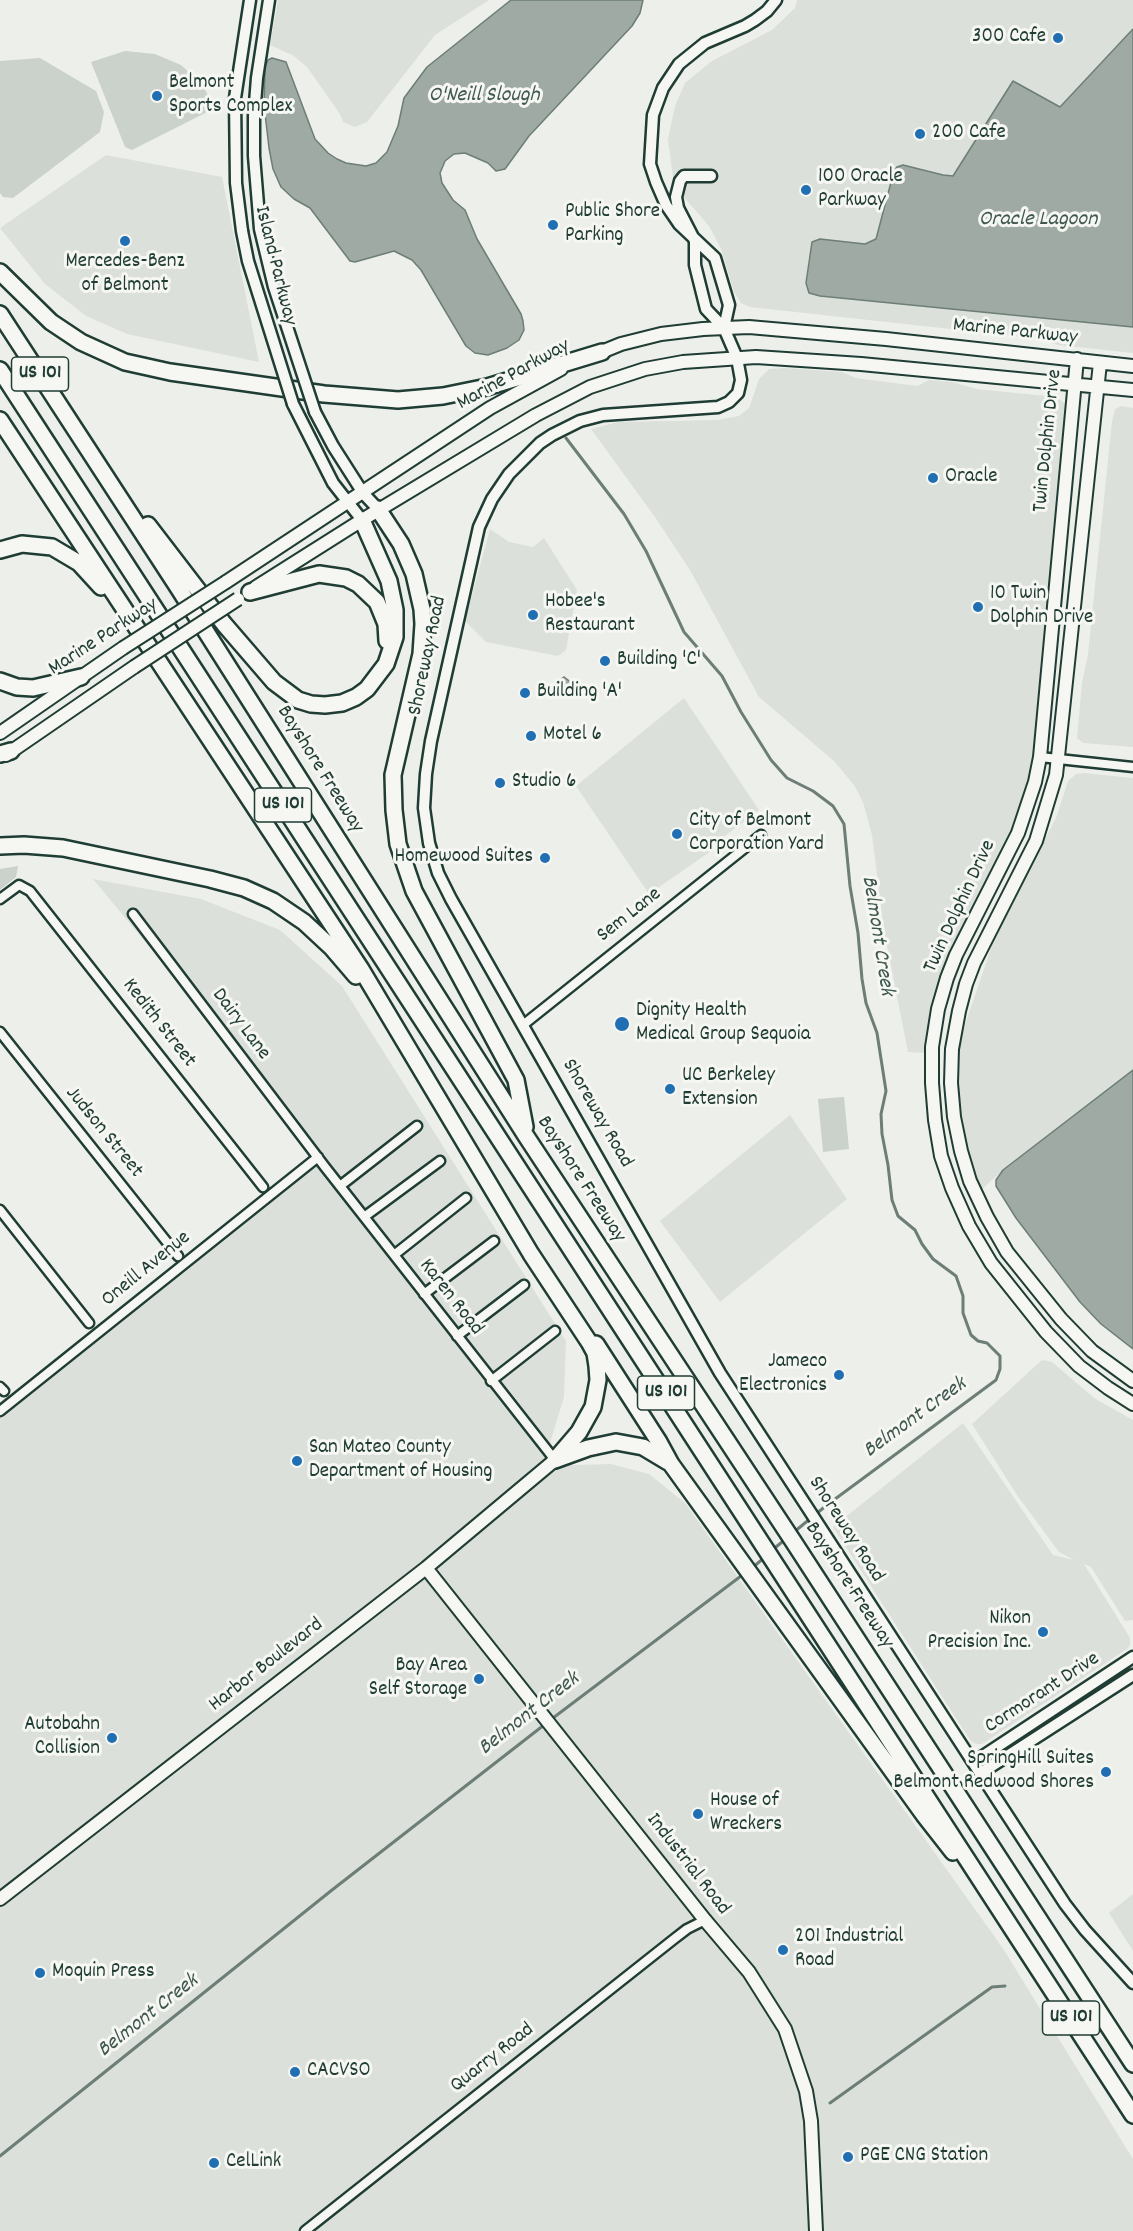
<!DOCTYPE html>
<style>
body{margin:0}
canvas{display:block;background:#edefea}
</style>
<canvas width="1133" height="2231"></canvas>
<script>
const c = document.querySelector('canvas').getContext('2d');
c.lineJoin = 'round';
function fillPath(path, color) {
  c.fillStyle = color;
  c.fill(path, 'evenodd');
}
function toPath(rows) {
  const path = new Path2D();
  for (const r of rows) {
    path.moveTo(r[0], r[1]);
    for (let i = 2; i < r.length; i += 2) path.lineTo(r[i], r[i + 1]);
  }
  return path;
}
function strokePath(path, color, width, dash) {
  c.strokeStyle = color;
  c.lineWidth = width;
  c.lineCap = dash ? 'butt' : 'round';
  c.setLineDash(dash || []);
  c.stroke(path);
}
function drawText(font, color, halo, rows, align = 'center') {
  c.font = font + ' Dekko,sans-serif';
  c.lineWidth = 6;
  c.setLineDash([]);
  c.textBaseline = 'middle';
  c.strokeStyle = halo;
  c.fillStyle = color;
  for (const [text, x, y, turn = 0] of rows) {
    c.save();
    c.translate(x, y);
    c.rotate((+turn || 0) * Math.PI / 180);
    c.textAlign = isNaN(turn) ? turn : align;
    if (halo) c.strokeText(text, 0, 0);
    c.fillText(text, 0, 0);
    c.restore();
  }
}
fillPath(toPath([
 [278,0,489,0,435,35,367,122,355,127,343,122,340,114,307,67,294,56,270,45],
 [797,0,1133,0,1133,353,1058,345,1041,339,750,307,741,303,734,292,721,249,709,226,674,186,668,139,675,106,685,83,712,61,772,30,795,8],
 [106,155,222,177,259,362,127,334,86,316,45,284,0,228],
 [785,368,842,372,856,378,917,386,929,380,952,382,977,389,1056,397,1066,404,1069,415,1052,537,1052,579,1038,724,1029,782,1023,807,1003,852,955,941,941,982,929,1027,926,1053,908,1052,884,931,872,835,863,802,854,785,834,761,759,697,690,570,655,517,591,429,618,422,717,420,739,416,749,408,759,379,769,369],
 [1121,406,1133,408,1133,747,1083,743,1077,738,1082,683,1088,654,1112,421,1115,409],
 [490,529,509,542,533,547,544,538,577,590,566,650,558,656,486,642,465,621],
 [684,698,759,810,712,846,714,849,649,894,576,786],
 [1084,773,1133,778,1133,1070,1003,1170,980,1191,960,1128,956,1070,957,1048,997,931,1056,818,1068,781,1076,774],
 [93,879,201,899,280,930,342,986,566,1341,564,1397,543,1466,611,1464,649,1474,685,1503,1002,1947,1133,2159,1133,2231,0,2231,0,1416,318,1151],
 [790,1115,847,1199,720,1302,660,1221],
 [1042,1360,1052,1362,1094,1398,1133,1420,1133,1620,1125,1621,1091,1567,1084,1564,1130,1638,1130,1645,1127,1649,982,1744,976,1744,970,1740,833,1527,963,1423,1053,1555,1074,1560,1059,1552,1017,1495,972,1424],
 [1133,1894,1133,1951,1109,1913]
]), '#dce0db');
fillPath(toPath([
 [125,51,155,54,181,65,202,84,215,108,132,150,125,147,91,62],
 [40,58,96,91,104,112,100,132,13,198,3,197,0,193,0,61],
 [18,866,16,877,0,890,0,869],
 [844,1097,849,1149,823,1152,818,1099]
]), '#cbd2cc');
const water = toPath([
 [511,0,643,0,640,13,632,26,529,136,505,169,496,171,488,163,465,153,454,154,445,161,443,166,440,173,442,183,453,200,465,210,477,239,521,314,523,321,524,330,519,340,507,348,488,355,475,353,466,346,421,270,412,260,394,251,355,262,350,261,310,208,294,199,281,187,273,169,269,148,264,105,265,67,268,60,272,58,286,62,315,139,328,153,337,159,346,163,366,166,376,163,387,152,398,126,404,98,427,67,511,0],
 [1133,29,1133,327,820,296,809,293,806,283,812,242,820,239,865,244,876,239,894,171,897,167,903,165,943,175,953,176,1013,81,1060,107,1133,29],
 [564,677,572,683,576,691,569,698,562,691,557,682,564,677],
 [1133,1070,1133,1349,1101,1324,1080,1302,1016,1218,996,1186,996,1180,1003,1170,1133,1070]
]);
fillPath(water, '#9faaa4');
strokePath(water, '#6c7e77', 1.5);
strokePath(toPath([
 [566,438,624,514,646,551,684,632,722,676,741,712,771,760,787,778,813,791,833,806,844,824,850,886,858,933,862,979,866,1003,877,1033,886,1091,881,1114,882,1134,888,1165,892,1200,898,1216,915,1230,922,1244,933,1259,956,1276,963,1296,963,1313,971,1335,978,1341,987,1343,1000,1356,1000,1369,996,1380,827,1505,794,1532],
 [771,1551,787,1538],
 [753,1567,764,1558],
 [549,1721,745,1573],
 [830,2103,992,1987,1005,1986],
 [0,2156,332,1890,544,1725]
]), '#6c7e77', 3);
const minor = toPath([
 [1040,757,1133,767],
 [0,899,19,885,30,891,263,1187],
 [133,914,325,1167,555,1460],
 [523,1025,761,835],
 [0,1032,178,1256],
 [340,1186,417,1126],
 [0,1210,89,1323],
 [364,1217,440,1161],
 [394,1255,466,1198],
 [424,1294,494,1241],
 [457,1336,524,1285],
 [491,1381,555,1331],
 [0,1387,4,1391],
 [0,1411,318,1157],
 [305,2231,674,1939,687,1929,705,1920]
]);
const tertiary = toPath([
 [711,176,684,176,680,181,676,197,678,208,695,241,695,265,706,309,724,328,737,358,741,380,738,393,729,402,718,407,603,415,580,421,552,435,540,443,509,474,492,499,479,527,431,741,426,774,424,808,429,843,438,873,451,899,720,1373,1065,1904,1085,1930,1133,1983],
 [260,229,254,156,254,116,257,78,269,0],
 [242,231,236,183,235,98,250,0],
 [724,328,729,305,715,258,679,224,666,205,656,182,650,164,653,115,663,88,679,64,705,43,745,26,755,20,767,11,776,0],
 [293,404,333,483,362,520],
 [315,412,333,446,363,493,378,509],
 [974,1762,1133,1657],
 [981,1773,1133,1675]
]);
const secondary = toPath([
 [594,355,621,344,661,334,703,329,749,327,886,339,1133,366],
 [1077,359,1040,757,1035,782,1018,833,956,955,947,978,938,1009,932,1047,932,1083,935,1120,941,1156,952,1188,969,1226,991,1263,1046,1332,1079,1366,1108,1388,1133,1404],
 [1100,363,1056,775,1036,841,974,963,966,984,959,1011,952,1049,951,1083,954,1117,961,1151,970,1181,987,1217,1007,1252,1061,1319,1092,1351,1133,1381],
 [226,582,490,408,561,369],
 [256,587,362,520,536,415,590,387,645,369,683,362,756,357,861,364,1133,390],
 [0,733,123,648],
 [6,755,134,667],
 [426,1568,705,1920,749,1972,785,2029,806,2091,811,2121,816,2231],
 [0,1899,426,1568,555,1460]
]);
const motorway = toPath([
 [0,272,51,322,81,342,125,362,170,372,324,394,398,400,443,396,487,387,602,352],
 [0,314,179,589,526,1136,793,1541,1133,2064],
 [0,370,1133,2115],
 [0,420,361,969,531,1254,589,1342,595,1353,597,1366,598,1380,593,1407,579,1432,555,1460],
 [378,509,401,544,414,574,422,609,423,624,421,654,393,775,394,810,398,844,414,891,516,1080,525,1127],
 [148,525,224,624,274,682,298,700,311,704,325,705,342,703,356,697,367,689,386,664,395,637,395,610,389,581,362,520],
 [0,550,22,544,52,547,79,563,101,587],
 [250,592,319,574,346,578,358,584,377,602,386,624,387,641],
 [0,681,17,687,33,688,81,677],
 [0,754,11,751],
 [0,846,24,845,63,848,210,879,244,888,273,901,304,922,332,948,356,976],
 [596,1344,659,1442,671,1464,924,1815,953,1852],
 [555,1460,588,1448,616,1442,643,1447,668,1462]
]);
strokePath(minor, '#1f3d34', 13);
strokePath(tertiary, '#1f3d34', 15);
strokePath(secondary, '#1f3d34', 16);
strokePath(motorway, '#1f3d34', 20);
strokePath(minor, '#f6f6f2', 8);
strokePath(tertiary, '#f6f6f2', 10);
strokePath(secondary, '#f6f6f2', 12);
strokePath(motorway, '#f6f6f2', 15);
const tertiaryBridge = toPath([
 [260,229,274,287,315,412],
 [242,231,248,261,293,404]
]);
const secondaryBridge = toPath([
 [123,648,226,582],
 [134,667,238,599]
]);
strokePath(tertiaryBridge, '#1f3d34', 15, []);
strokePath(secondaryBridge, '#1f3d34', 16, []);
strokePath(tertiaryBridge, '#f6f6f2', 10);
strokePath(secondaryBridge, '#f6f6f2', 12);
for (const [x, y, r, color] of [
 [1058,38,6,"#1f6fb2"],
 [157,96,6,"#1f6fb2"],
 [920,134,6,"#1f6fb2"],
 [806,190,6,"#1f6fb2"],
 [553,225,6,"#1f6fb2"],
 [125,241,6,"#1f6fb2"],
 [933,478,6,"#1f6fb2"],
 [978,607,6,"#1f6fb2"],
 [533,615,6,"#1f6fb2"],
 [605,661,6,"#1f6fb2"],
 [525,693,6,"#1f6fb2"],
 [531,736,6,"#1f6fb2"],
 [500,783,6,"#1f6fb2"],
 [677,834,6,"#1f6fb2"],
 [545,858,6,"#1f6fb2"],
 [622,1024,8,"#1f6fb2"],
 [670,1089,6,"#1f6fb2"],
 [839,1375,6,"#1f6fb2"],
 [297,1461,6,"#1f6fb2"],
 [1043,1632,6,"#1f6fb2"],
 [479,1679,6,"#1f6fb2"],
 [112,1738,6,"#1f6fb2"],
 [1106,1772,6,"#1f6fb2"],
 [698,1814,6,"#1f6fb2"],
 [783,1950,6,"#1f6fb2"],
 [40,1973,6,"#1f6fb2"],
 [295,2072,6,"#1f6fb2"],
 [848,2157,6,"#1f6fb2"],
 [214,2163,6,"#1f6fb2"]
]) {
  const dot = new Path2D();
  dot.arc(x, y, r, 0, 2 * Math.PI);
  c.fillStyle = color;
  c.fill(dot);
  strokePath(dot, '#f6f6f2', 2);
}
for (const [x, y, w] of [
 [40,374,57],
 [283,805,57],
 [666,1393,57],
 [1071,2018,57]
]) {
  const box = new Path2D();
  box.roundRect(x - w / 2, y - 17, w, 34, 4.5);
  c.fillStyle = '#f6f6f2';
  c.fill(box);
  strokePath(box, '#1f3d34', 1.5);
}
drawText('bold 20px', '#1f3d34', null, [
 ["US 101",40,374],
 ["US 101",283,805],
 ["US 101",666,1393],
 ["US 101",1071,2018]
]);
drawText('21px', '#1f3d34', '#f6f6f2', [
 ["300 Cafe",1046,38,"right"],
 ["Belmont",169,84],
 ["Sports Complex",169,108],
 ["200 Cafe",932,134],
 ["100 Oracle",818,178],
 ["Parkway",818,202],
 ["Public Shore",565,213],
 ["Parking",565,237],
 ["Mercedes-Benz",125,263,"center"],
 ["of Belmont",125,287,"center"],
 ["Oracle",945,478],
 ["10 Twin",990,595],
 ["Dolphin Drive",990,619],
 ["Hobee's",545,603],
 ["Restaurant",545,627],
 ["Building 'C'",617,661],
 ["Building 'A'",537,693],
 ["Motel 6",543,736],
 ["Studio 6",512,783],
 ["City of Belmont",689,822],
 ["Corporation Yard",689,846],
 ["Homewood Suites",533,858,"right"],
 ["Dignity Health",636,1012],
 ["Medical Group Sequoia",636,1036],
 ["UC Berkeley",682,1077],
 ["Extension",682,1101],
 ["Jameco",827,1363,"right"],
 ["Electronics",827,1387,"right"],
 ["San Mateo County",309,1449],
 ["Department of Housing",309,1473],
 ["Nikon",1031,1620,"right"],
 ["Precision Inc.",1031,1644,"right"],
 ["Bay Area",467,1667,"right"],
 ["Self Storage",467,1691,"right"],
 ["Autobahn",100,1726,"right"],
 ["Collision",100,1750,"right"],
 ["SpringHill Suites",1094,1760,"right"],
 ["Belmont Redwood Shores",1094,1784,"right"],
 ["House of",710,1802],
 ["Wreckers",710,1826],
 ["201 Industrial",795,1938],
 ["Road",795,1962],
 ["Moquin Press",52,1973],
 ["CACVSO",307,2072],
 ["PGE CNG Station",860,2157],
 ["CelLink",226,2163]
], 'left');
drawText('21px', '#1f3d34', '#f6f6f2', [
 ["Island Parkway",274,266,76],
 ["Marine Parkway",1015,333,6],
 ["Marine Parkway",514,376,-29],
 ["Twin Dolphin Drive",1049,441,-84],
 ["Marine Parkway",104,638,-33],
 ["Shoreway Road",429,656,-78],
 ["Bayshore Freeway",319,770,58],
 ["Twin Dolphin Drive",961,907,-65],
 ["Sem Lane",630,916,-38],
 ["Kedith Street",158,1024,52],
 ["Dairy Lane",240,1025,53],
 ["Shoreway Road",596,1114,60],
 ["Judson Street",103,1133,51],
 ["Bayshore Freeway",580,1180,57],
 ["Oneill Avenue",147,1270,-39],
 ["Karen Road",450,1298,52],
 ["Shoreway Road",845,1530,57],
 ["Bayshore Freeway",848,1586,57],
 ["Harbor Boulevard",267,1666,-38],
 ["Cormorant Drive",1043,1694,-33],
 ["Industrial Road",687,1865,52],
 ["Quarry Road",493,2059,-38]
]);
drawText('italic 22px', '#3f5850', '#f6f6f2', [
 ["O'Neill Slough",484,97],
 ["Oracle Lagoon",1038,221],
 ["Belmont Creek",876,936,81],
 ["Belmont Creek",916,1419,-36],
 ["Belmont Creek",530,1715,-38],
 ["Belmont Creek",149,2017,-38]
]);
</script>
